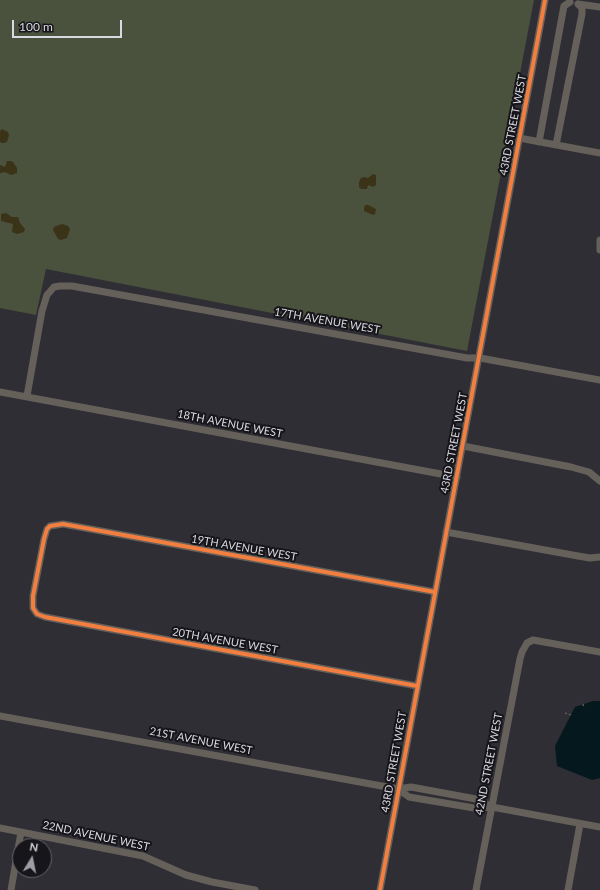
<!DOCTYPE html>
<style>
body{margin:0}
#map{position:relative;width:600px;height:890px;overflow:hidden;background:#2f2e35;font-family:Lato,sans-serif}
canvas{display:block}
.north{position:absolute;left:12px;top:838px;width:40px;height:40px;box-sizing:border-box;background:#15151a;border:1px solid #64636a;border-radius:50%;rotate:10deg;font-size:11px;font-weight:700;line-height:16px;text-align:center;color:#dad9e1}
.north::after{content:'';display:block;margin:auto;width:14px;height:18px;background:#9e9da5;clip-path:polygon(50% 0,100% 100%,50% 72%,0 100%)}
.scale{position:absolute;left:12px;top:20px;width:110px;height:18px;box-sizing:border-box;border:2px solid #dad9e1;border-top:0;padding-left:5px;font-size:12px;line-height:14px;white-space:nowrap;color:#dad9e1;-webkit-text-stroke:3px #15151a;paint-order:stroke}
</style>
<div id="map">
<canvas width="600" height="890"></canvas>
<div class="north">N</div>
<div class="scale">100 m</div>
</div>
<script>
const c = document.querySelector('canvas').getContext('2d');
c.lineJoin = 'round';
function fillPath(path, color) {
  c.fillStyle = color;
  c.fill(path, 'evenodd');
}
function toPath(rows) {
  const path = new Path2D();
  for (const r of rows) {
    path.moveTo(r[0], r[1]);
    for (let i = 2; i < r.length; i += 2) path.lineTo(r[i], r[i + 1]);
  }
  return path;
}
function strokePath(path, color, width, dash) {
  c.strokeStyle = color;
  c.lineWidth = width;
  c.lineCap = dash ? 'butt' : 'round';
  c.setLineDash(dash || []);
  c.stroke(path);
}
function drawText(font, color, halo, rows, align = 'center') {
  c.font = font + ' Lato,sans-serif';
  c.lineWidth = 4;
  c.setLineDash([]);
  c.textBaseline = 'middle';
  c.strokeStyle = halo;
  c.fillStyle = color;
  for (const [text, x, y, turn = 0] of rows) {
    c.save();
    c.translate(x, y);
    c.rotate((+turn || 0) * Math.PI / 180);
    c.textAlign = isNaN(turn) ? turn : align;
    if (halo) c.strokeText(text, 0, 0);
    c.fillText(text, 0, 0);
    c.restore();
  }
}
fillPath(toPath([
 [0,0,534,0,467,351,46,269,36,315,0,308]
]), '#4a513d');
fillPath(toPath([
 [2,129,8,132,9,135,7,142,4,143,1,143,0,141,0,131],
 [7,161,11,161,13,162,17,168,17,173,11,175,5,172,0,173,0,165,5,167],
 [373,174,376,175,376,185,373,187,368,185,367,189,361,189,359,187,359,182,361,178,364,177,368,178],
 [365,205,368,205,376,209,375,214,373,215,364,211,364,208],
 [6,213,12,217,18,217,20,223,25,229,24,232,17,234,12,232,13,224,1,221,1,214],
 [62,224,68,226,70,229,67,238,61,240,58,239,53,230,54,227]
]), '#3b3318');
fillPath(toPath([
 [593,701,600,701,600,778,592,780,557,766,555,746,575,707]
]), '#04181d');
strokePath(toPath([
 [583,706,584,702],
 [565,713,571,715]
]), '#64605e', 1.5, [2, 2]);
strokePath(toPath([
 [578,4,600,7],
 [519,138,600,153],
 [539,142,563,11,564,6,570,2],
 [556,145,582,14,582,8,578,4],
 [600,240,600,250],
 [0,392,457,477],
 [27,396,42,311,47,295,54,287,60,286,72,286,467,358,480,358,600,380],
 [463,446,571,467,589,472,600,481],
 [446,532,578,556,590,558,600,557],
 [417,686,45,617,37,614,33,608,33,596,44,539,47,529,50,526,63,524,435,592],
 [0,716,398,789,411,787,476,799,492,807],
 [398,789,409,797,474,808,492,807,600,827],
 [0,828,143,856,186,875,212,882,255,890],
 [11,890,21,832],
 [380,890,545,0],
 [476,890,520,659,522,652,527,643,533,640,600,652],
 [568,890,580,824]
]), '#66605a', 7);
strokePath(toPath([
 [417,686,45,617,37,614,33,608,33,596,44,539,47,529,50,526,63,524,435,592],
 [380,890,545,0]
]), '#f27e40', 4);
drawText('11px', '#dad9e1', '#15151a', [
 ["43RD STREET WEST",513,125,-79],
 ["17TH AVENUE WEST",327,321,10],
 ["18TH AVENUE WEST",230,424,11],
 ["43RD STREET WEST",454,443,-79],
 ["19TH AVENUE WEST",244,548,10],
 ["20TH AVENUE WEST",225,641,10],
 ["21ST AVENUE WEST",201,741,11],
 ["43RD STREET WEST",394,762,-80],
 ["42ND STREET WEST",489,764,-79],
 ["22ND AVENUE WEST",96,836,12]
]);
</script>
